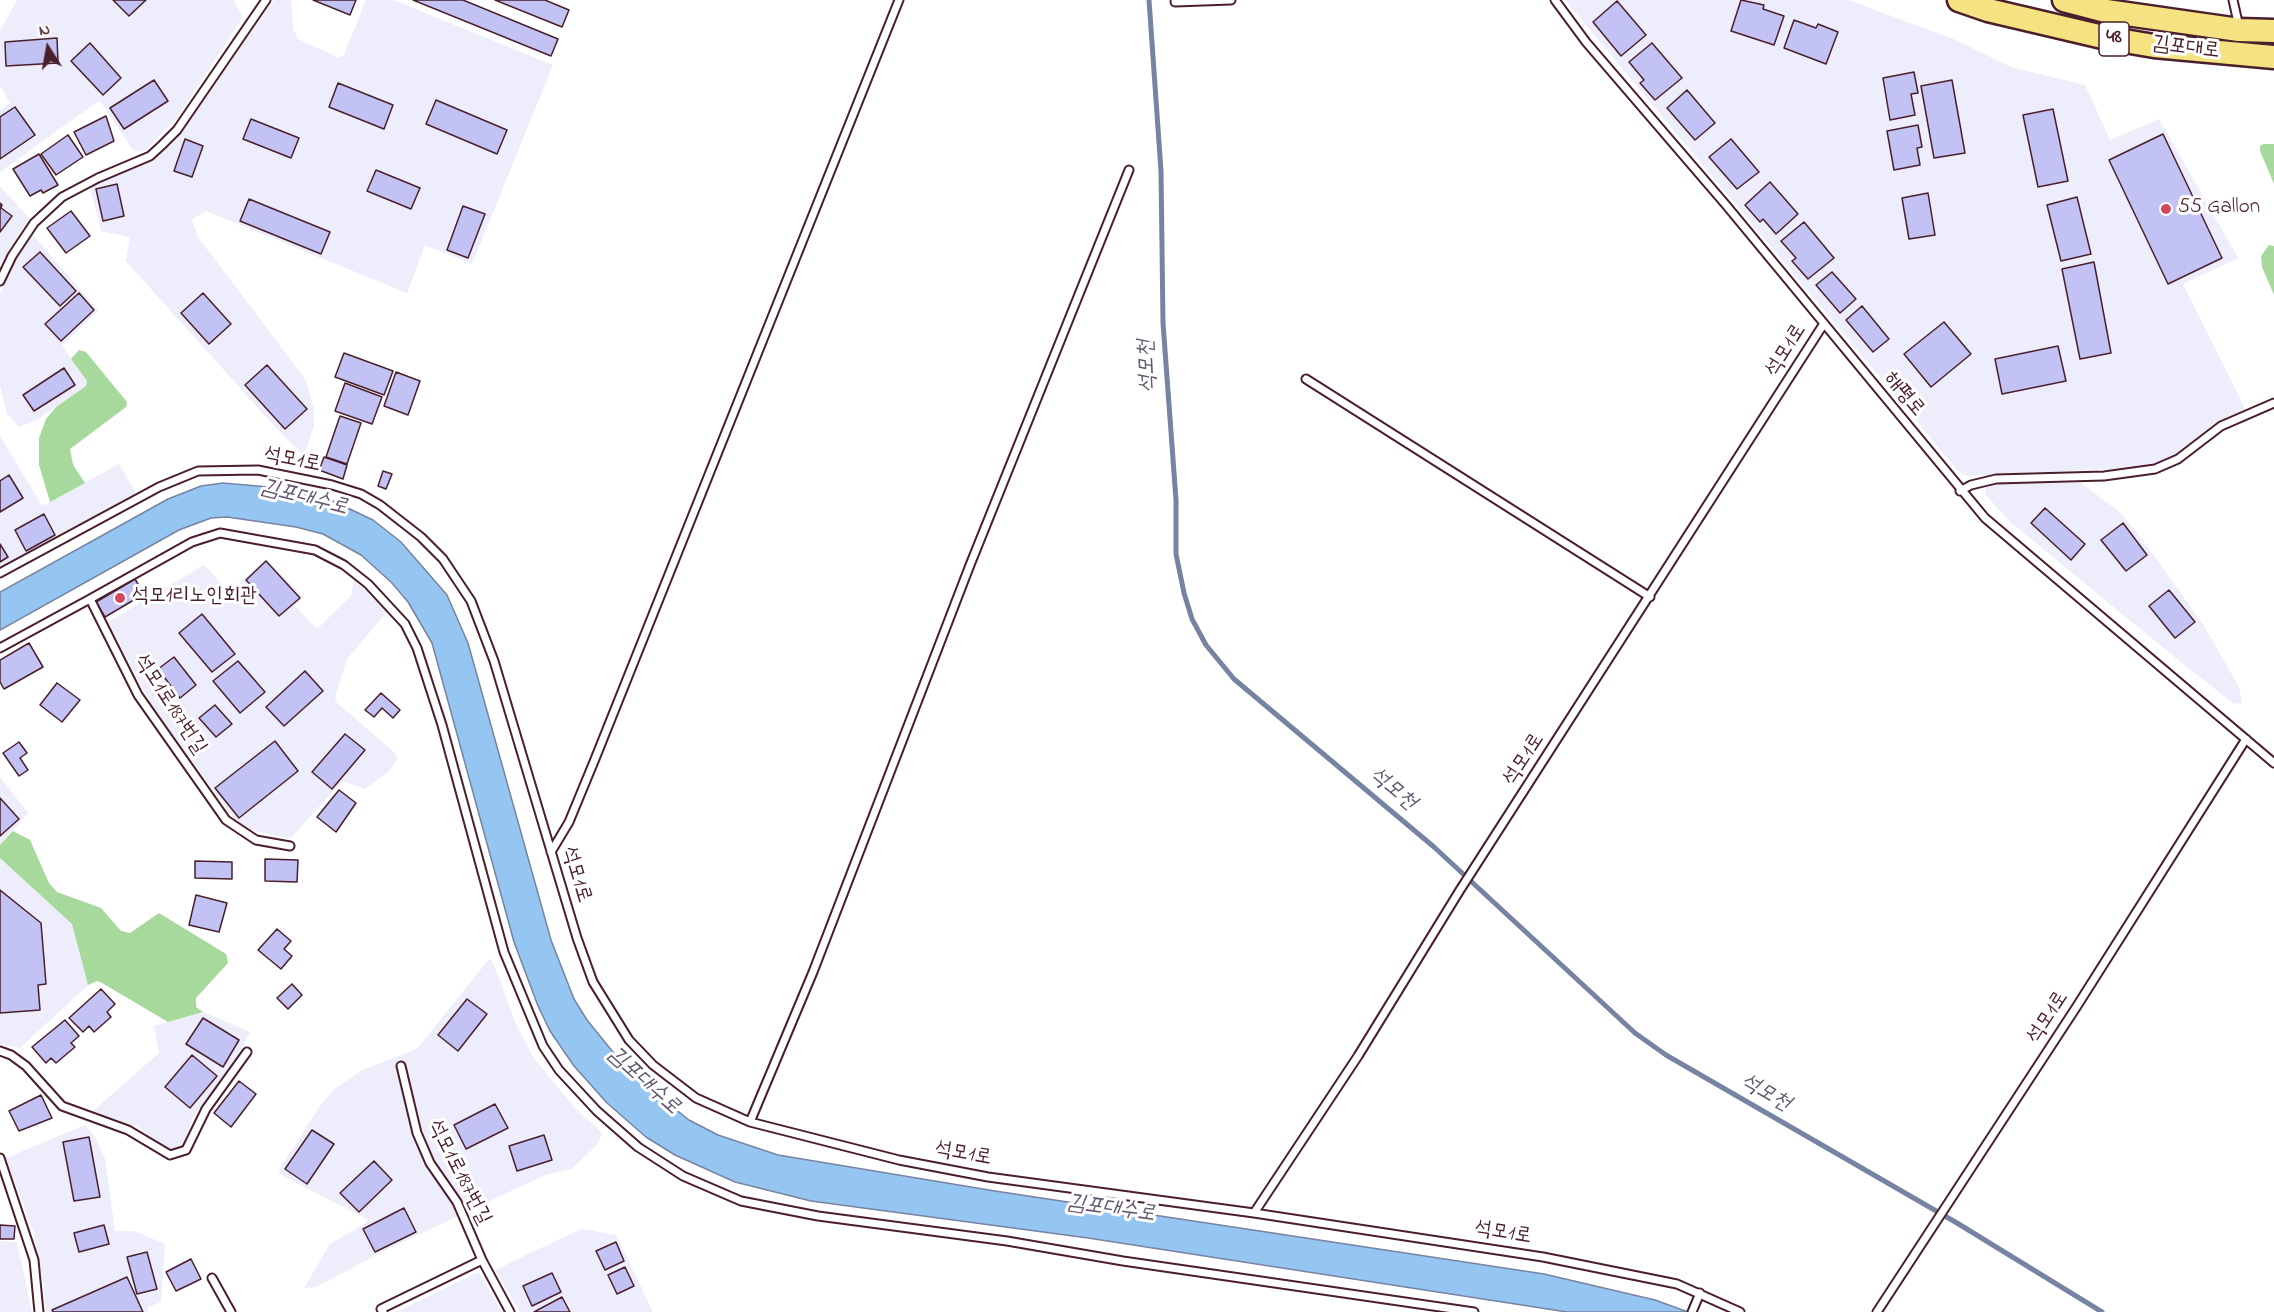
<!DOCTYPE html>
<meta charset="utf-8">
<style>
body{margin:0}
#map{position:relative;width:2274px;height:1312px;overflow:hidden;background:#fff;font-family:"Indie Flower",sans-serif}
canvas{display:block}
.north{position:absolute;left:18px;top:18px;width:60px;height:60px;-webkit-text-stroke:4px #fff;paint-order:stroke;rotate:349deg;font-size:16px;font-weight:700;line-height:24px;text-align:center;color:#4a1f2b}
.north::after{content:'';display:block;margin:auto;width:21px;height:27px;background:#4a1f2b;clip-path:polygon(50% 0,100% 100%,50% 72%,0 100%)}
</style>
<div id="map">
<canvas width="2274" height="1312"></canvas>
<div class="north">N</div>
</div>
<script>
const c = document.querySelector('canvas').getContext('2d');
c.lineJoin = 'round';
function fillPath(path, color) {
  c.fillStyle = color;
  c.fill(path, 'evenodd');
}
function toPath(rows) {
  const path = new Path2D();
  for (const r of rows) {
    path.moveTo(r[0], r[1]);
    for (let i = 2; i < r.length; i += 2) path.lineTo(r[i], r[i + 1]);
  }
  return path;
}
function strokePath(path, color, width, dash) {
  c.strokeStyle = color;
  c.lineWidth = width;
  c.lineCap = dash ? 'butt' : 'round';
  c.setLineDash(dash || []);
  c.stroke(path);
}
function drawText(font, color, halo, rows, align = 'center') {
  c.font = font + ' "Indie Flower","Poor Story",sans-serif';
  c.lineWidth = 6;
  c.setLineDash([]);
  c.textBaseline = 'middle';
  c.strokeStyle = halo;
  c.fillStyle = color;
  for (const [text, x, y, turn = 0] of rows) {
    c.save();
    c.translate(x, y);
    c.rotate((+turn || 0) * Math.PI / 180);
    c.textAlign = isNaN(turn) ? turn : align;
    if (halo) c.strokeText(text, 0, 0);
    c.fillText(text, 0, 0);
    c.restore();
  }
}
fillPath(toPath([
 [17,0,233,0,243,17,177,118,147,149,139,152,132,149,101,102,97,102,0,172,0,110,10,103,0,86,0,31],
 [274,0,291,0,293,29,298,39,339,58,344,55,366,0,393,0,553,65,472,264,425,245,407,293,206,211,192,220,198,237,305,379,314,409,314,425,304,456,276,428,126,261,130,237,101,231,90,187,148,162,174,143],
 [1565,0,1848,0,1956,40,2011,67,2085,85,2110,140,2159,119,2238,258,2183,284,2245,409,2213,424,2172,457,2159,463,2111,469,1966,476,1959,472],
 [0,186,29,218,0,264],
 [32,234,98,310,62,346,87,381,86,386,35,421,19,427,7,414,0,386,0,294,15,260],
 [0,436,42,506,119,464,136,493,0,568],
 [2001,483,2078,483,2084,485,2122,514,2151,551,2204,626,2239,687,2242,703,2234,704,2183,664,2009,521,1985,494,1985,489,1990,485],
 [266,559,303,597,295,606,317,629,351,596,354,580,387,612,347,659,335,697,337,703,395,753,397,760,388,772,365,789,342,781,290,839,248,829,235,820,151,704,108,622,204,565,229,592],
 [0,777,28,813,0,845],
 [0,858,72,924,88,985,20,1048,0,1044],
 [489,959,493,962,516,1024,533,1057,575,1108,602,1133,597,1145,571,1169,545,1175,390,1248,316,1287,304,1288,330,1244,366,1223,367,1219,285,1177,279,1173,280,1168,320,1106,335,1089,362,1070,417,1049],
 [203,1012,250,1032,236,1059,193,1117,182,1147,170,1150,138,1127,93,1111,159,1053,154,1026],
 [85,1125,95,1137,105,1158,115,1231,134,1231,165,1244,161,1302,148,1307,148,1312,46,1312,43,1281,33,1230,6,1158],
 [581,1229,616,1235,653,1312,520,1312,495,1270],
 [0,1241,17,1242,32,1312,0,1312],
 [479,1273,502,1312,396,1312,474,1274]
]), '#ededfc');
fillPath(toPath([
 [2263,144,2274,144,2274,184,2260,151,2260,146],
 [2269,245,2274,246,2274,295,2262,267,2261,256],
 [79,350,86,352,127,402,126,407,70,449,73,465,85,483,50,502,39,465,39,438,46,419,56,407,86,386,87,381,71,359],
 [13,831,30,840,49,883,57,892,101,908,121,931,130,933,159,913,226,954,228,963,196,998,196,1007,203,1012,168,1022,102,983,97,981,88,985,72,924,0,858,0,845]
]), '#a6d99b');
const water = toPath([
 [223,483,269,487,333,501,373,520,401,542,447,595,468,643,551,940,574,999,587,1020,630,1073,689,1120,718,1135,778,1155,995,1191,1544,1274,1655,1300,1688,1312,1567,1312,1088,1238,811,1201,735,1182,675,1155,646,1137,607,1103,574,1066,550,1031,538,1006,514,942,432,643,408,602,392,583,361,555,323,534,296,527,227,517,211,518,179,530,0,630,0,592,168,499,201,486,223,483]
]);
fillPath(water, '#95c5f1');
strokePath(water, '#7783a2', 1.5);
strokePath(toPath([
 [1149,0,1161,171,1163,323,1176,500,1176,554,1184,593,1192,619,1206,645,1234,679,1434,847,1635,1033,1666,1055,1957,1223,2102,1312]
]), '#7783a2', 5);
const building = toPath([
 [113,0,146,0,129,16,113,0],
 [313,0,356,0,350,15,313,0],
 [413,0,463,0,558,39,551,56,413,0],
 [495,0,545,0,569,10,562,27,495,0],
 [1741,0,1764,5,1763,9,1784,16,1774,45,1731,31,1741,0],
 [1617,1,1646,35,1621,56,1593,22,1617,1],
 [1794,20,1816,28,1818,24,1838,32,1826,64,1784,48,1794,20],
 [57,38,58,63,6,66,5,42,57,38],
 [90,43,121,78,103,95,71,61,90,43],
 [1652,43,1682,78,1655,100,1640,83,1644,80,1629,62,1652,43],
 [1914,72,1918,93,1911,94,1915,115,1890,120,1883,78,1914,72],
 [154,80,168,101,124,129,110,108,154,80],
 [1952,80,1965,153,1934,158,1921,86,1952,80],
 [338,83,393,105,384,129,329,107,338,83],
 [1687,90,1715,123,1695,140,1667,108,1687,90],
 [436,100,507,130,497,154,426,124,436,100],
 [15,107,35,135,0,159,0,117,15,107],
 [2053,109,2068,181,2038,187,2023,115,2053,109],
 [106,116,114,141,86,155,74,132,106,116],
 [251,119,299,138,291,158,243,139,251,119],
 [1918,125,1922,147,1917,148,1920,165,1894,170,1887,131,1918,125],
 [2163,134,2222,258,2168,284,2109,160,2163,134],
 [68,135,83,157,56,175,41,154,68,135],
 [185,139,203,146,192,177,174,171,185,139],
 [1731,139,1759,172,1737,189,1709,157,1731,139],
 [39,154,58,185,43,193,41,190,30,196,13,169,39,154],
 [376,170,420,188,411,209,367,191,376,170],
 [1770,182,1798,214,1776,234,1763,219,1760,222,1745,205,1770,182],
 [117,184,124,216,103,221,96,189,117,184],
 [1928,193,1935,235,1909,239,1902,198,1928,193],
 [2077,197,2091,254,2061,261,2047,205,2077,197],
 [249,199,330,232,321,254,240,221,249,199],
 [0,203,2,205,1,208,12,216,0,232,0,203],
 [463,206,485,214,468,258,447,250,463,206],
 [71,211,90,236,66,253,47,228,71,211],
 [1804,222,1834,258,1808,279,1792,261,1796,258,1781,241,1804,222],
 [40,252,76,291,60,306,23,267,40,252],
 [2094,262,2111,353,2080,359,2062,269,2094,262],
 [1832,272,1856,299,1840,313,1816,285,1832,272],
 [79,293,94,310,61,341,45,324,79,293],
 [203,293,231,324,209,344,181,313,203,293],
 [1862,306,1889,339,1873,352,1846,320,1862,306],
 [1944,322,1971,354,1931,387,1904,354,1944,322],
 [2058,346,2066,381,2002,394,1995,359,2058,346],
 [344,353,393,371,384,395,335,377,344,353],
 [267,365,307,409,285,429,245,385,267,365],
 [64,368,75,385,34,411,23,395,64,368],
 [396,372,420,381,408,415,384,406,396,372],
 [345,383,382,397,372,424,335,411,345,383],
 [340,416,361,423,347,464,326,457,340,416],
 [324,457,347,465,343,479,319,470,324,457],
 [383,471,392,474,386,489,378,486,383,471],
 [9,475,23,498,0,512,0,481,9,475],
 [2045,508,2085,544,2071,560,2031,523,2045,508],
 [44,514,55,535,26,551,15,530,44,514],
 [2123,523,2147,555,2126,571,2101,540,2123,523],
 [0,544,8,557,0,562,0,544],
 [266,561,300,598,279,616,246,580,266,561],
 [135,579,144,594,105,617,96,602,135,579],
 [2169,590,2195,622,2175,638,2149,606,2169,590],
 [202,614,235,654,212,672,179,633,202,614],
 [29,643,43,667,4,689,0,682,0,660,29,643],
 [174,657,196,685,180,698,158,669,174,657],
 [238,661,265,692,240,713,213,681,238,661],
 [305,671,323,691,284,726,266,707,305,671],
 [57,683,80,700,62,722,40,705,57,683],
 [381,693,400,710,393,718,382,708,374,717,365,710,381,693],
 [215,705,232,724,216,737,199,718,215,705],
 [345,734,365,750,332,789,312,772,345,734],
 [275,741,298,771,239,818,215,788,275,741],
 [19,742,27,753,20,758,28,770,19,776,3,753,19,742],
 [339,790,356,803,336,832,317,817,339,790],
 [0,798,19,819,0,836,0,798],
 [265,859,298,860,297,882,265,881,265,859],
 [195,861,232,862,232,879,195,878,195,861],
 [0,890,41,923,46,984,38,985,40,1010,0,1013,0,890],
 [196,895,227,903,219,932,189,925,196,895],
 [277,929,291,941,284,949,292,956,281,969,258,950,277,929],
 [292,984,302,995,288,1009,277,998,292,984],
 [101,989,115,1004,107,1012,111,1017,94,1032,89,1026,83,1032,69,1018,101,989],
 [467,999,487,1014,458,1051,438,1035,467,999],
 [203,1018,239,1040,223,1067,186,1044,203,1018],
 [65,1020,79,1036,71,1043,75,1047,56,1063,51,1058,46,1063,32,1047,65,1020],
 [192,1055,217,1076,190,1108,165,1087,192,1055],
 [239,1081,256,1094,231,1127,214,1113,239,1081],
 [41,1095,52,1118,19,1131,9,1111,41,1095],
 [495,1104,508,1128,466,1149,454,1125,495,1104],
 [312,1130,334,1144,307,1184,285,1169,312,1130],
 [544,1135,552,1160,517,1171,509,1146,544,1135],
 [89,1137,100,1197,74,1201,63,1142,89,1137],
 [374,1161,392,1180,359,1212,340,1193,374,1161],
 [404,1208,416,1232,375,1252,363,1229,404,1208],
 [0,1225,15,1226,14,1239,0,1239,0,1225],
 [104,1225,109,1244,79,1252,74,1233,104,1225],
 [616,1242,624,1261,605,1270,596,1251,616,1242],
 [147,1252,157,1289,137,1294,127,1257,147,1252],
 [191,1259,201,1279,176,1291,166,1272,191,1259],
 [625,1267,634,1286,617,1294,608,1275,625,1267],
 [552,1273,561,1292,532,1306,523,1286,552,1273],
 [127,1277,143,1312,53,1312,52,1310,127,1277],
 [562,1297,570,1312,534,1312,562,1297]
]);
fillPath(building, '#c2c2f4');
strokePath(building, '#4a1f2b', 1.5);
const lane = toPath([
 [1555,0,1586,42,1726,205,1985,518,2274,763],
 [2233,0,2239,27],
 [1175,2,1231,0],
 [0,281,12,256,34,223,62,197,98,178,150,156,162,145,177,130,266,0],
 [1306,379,1650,597],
 [1960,491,1971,485,1996,479,2104,476,2155,469,2178,459,2221,426,2274,403],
 [0,573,159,487,198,471,258,470,332,485,361,494,380,505,421,537,443,559,471,601,494,661,577,938,593,982,629,1040,653,1065,696,1098,750,1122,899,1160,988,1177,1254,1213,1543,1257,1677,1284,1740,1312],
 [90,599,192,542,220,533,315,550,344,565,368,584,405,624,417,648,442,725,504,952,543,1046,559,1070,597,1111,638,1147,683,1176,741,1201,818,1216,1007,1241,1123,1261,1474,1312],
 [0,648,90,599,138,695,226,820,256,840,290,846],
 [551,852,569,822,595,759,899,0],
 [0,1051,11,1055,26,1066,62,1106,128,1130,170,1155,186,1150,206,1109,247,1052],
 [750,1122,813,972,970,565,1129,170],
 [0,1158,34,1260,39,1312],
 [1254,1213,1358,1056,1460,890,1823,325],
 [482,1260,510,1312],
 [212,1278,231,1312],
 [383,1312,381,1309,482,1260,457,1202,430,1163,417,1133,401,1066],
 [1692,1312,1700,1293],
 [1877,1312,2077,1006,2246,739]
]);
const primary = toPath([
 [1959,0,1988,10,2107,38,2154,46,2274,57],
 [2064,0,2106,11,2239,30,2274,31]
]);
strokePath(lane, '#4a1f2b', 11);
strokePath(primary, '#4a1f2b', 27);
strokePath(lane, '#fff', 7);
strokePath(primary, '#f5e382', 22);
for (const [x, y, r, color] of [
 [2166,209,6,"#d1495b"],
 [120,598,6,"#d1495b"]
]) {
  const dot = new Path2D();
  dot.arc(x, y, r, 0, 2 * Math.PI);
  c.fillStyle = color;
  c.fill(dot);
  strokePath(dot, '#fff', 2);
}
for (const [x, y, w] of [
 [2114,39,30]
]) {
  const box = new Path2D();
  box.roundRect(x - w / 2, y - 17, w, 34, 4.5);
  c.fillStyle = '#fff';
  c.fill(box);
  strokePath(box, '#4a1f2b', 1.5);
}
drawText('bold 20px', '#4a1f2b', null, [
 ["48",2114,39]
]);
drawText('21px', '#4a1f2b', '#fff', [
 ["김포대로",2186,49,7],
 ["석모1로",1787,351,-58],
 ["해평로",1903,395,50],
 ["석모1로",292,461,11],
 ["석모1로187번길",169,705,57],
 ["석모1로",1525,760,-57],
 ["석모1로",575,875,73],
 ["석모1로",2049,1018,-57],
 ["석모1로",963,1155,10],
 ["석모1로187번길",458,1173,63],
 ["석모1로",1503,1234,9]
]);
drawText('21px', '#4a1f2b', '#fff', [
 ["55 Gallon",2178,209],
 ["석모1리노인회관",132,598]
], 'left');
drawText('italic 22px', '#645970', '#fff', [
 ["석모천",1149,366,-93],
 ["김포대수로",304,499,14],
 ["석모천",1392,790,40],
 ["김포대수로",643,1082,42],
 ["석모천",1765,1094,30],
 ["김포대수로",1111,1210,8]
]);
</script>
